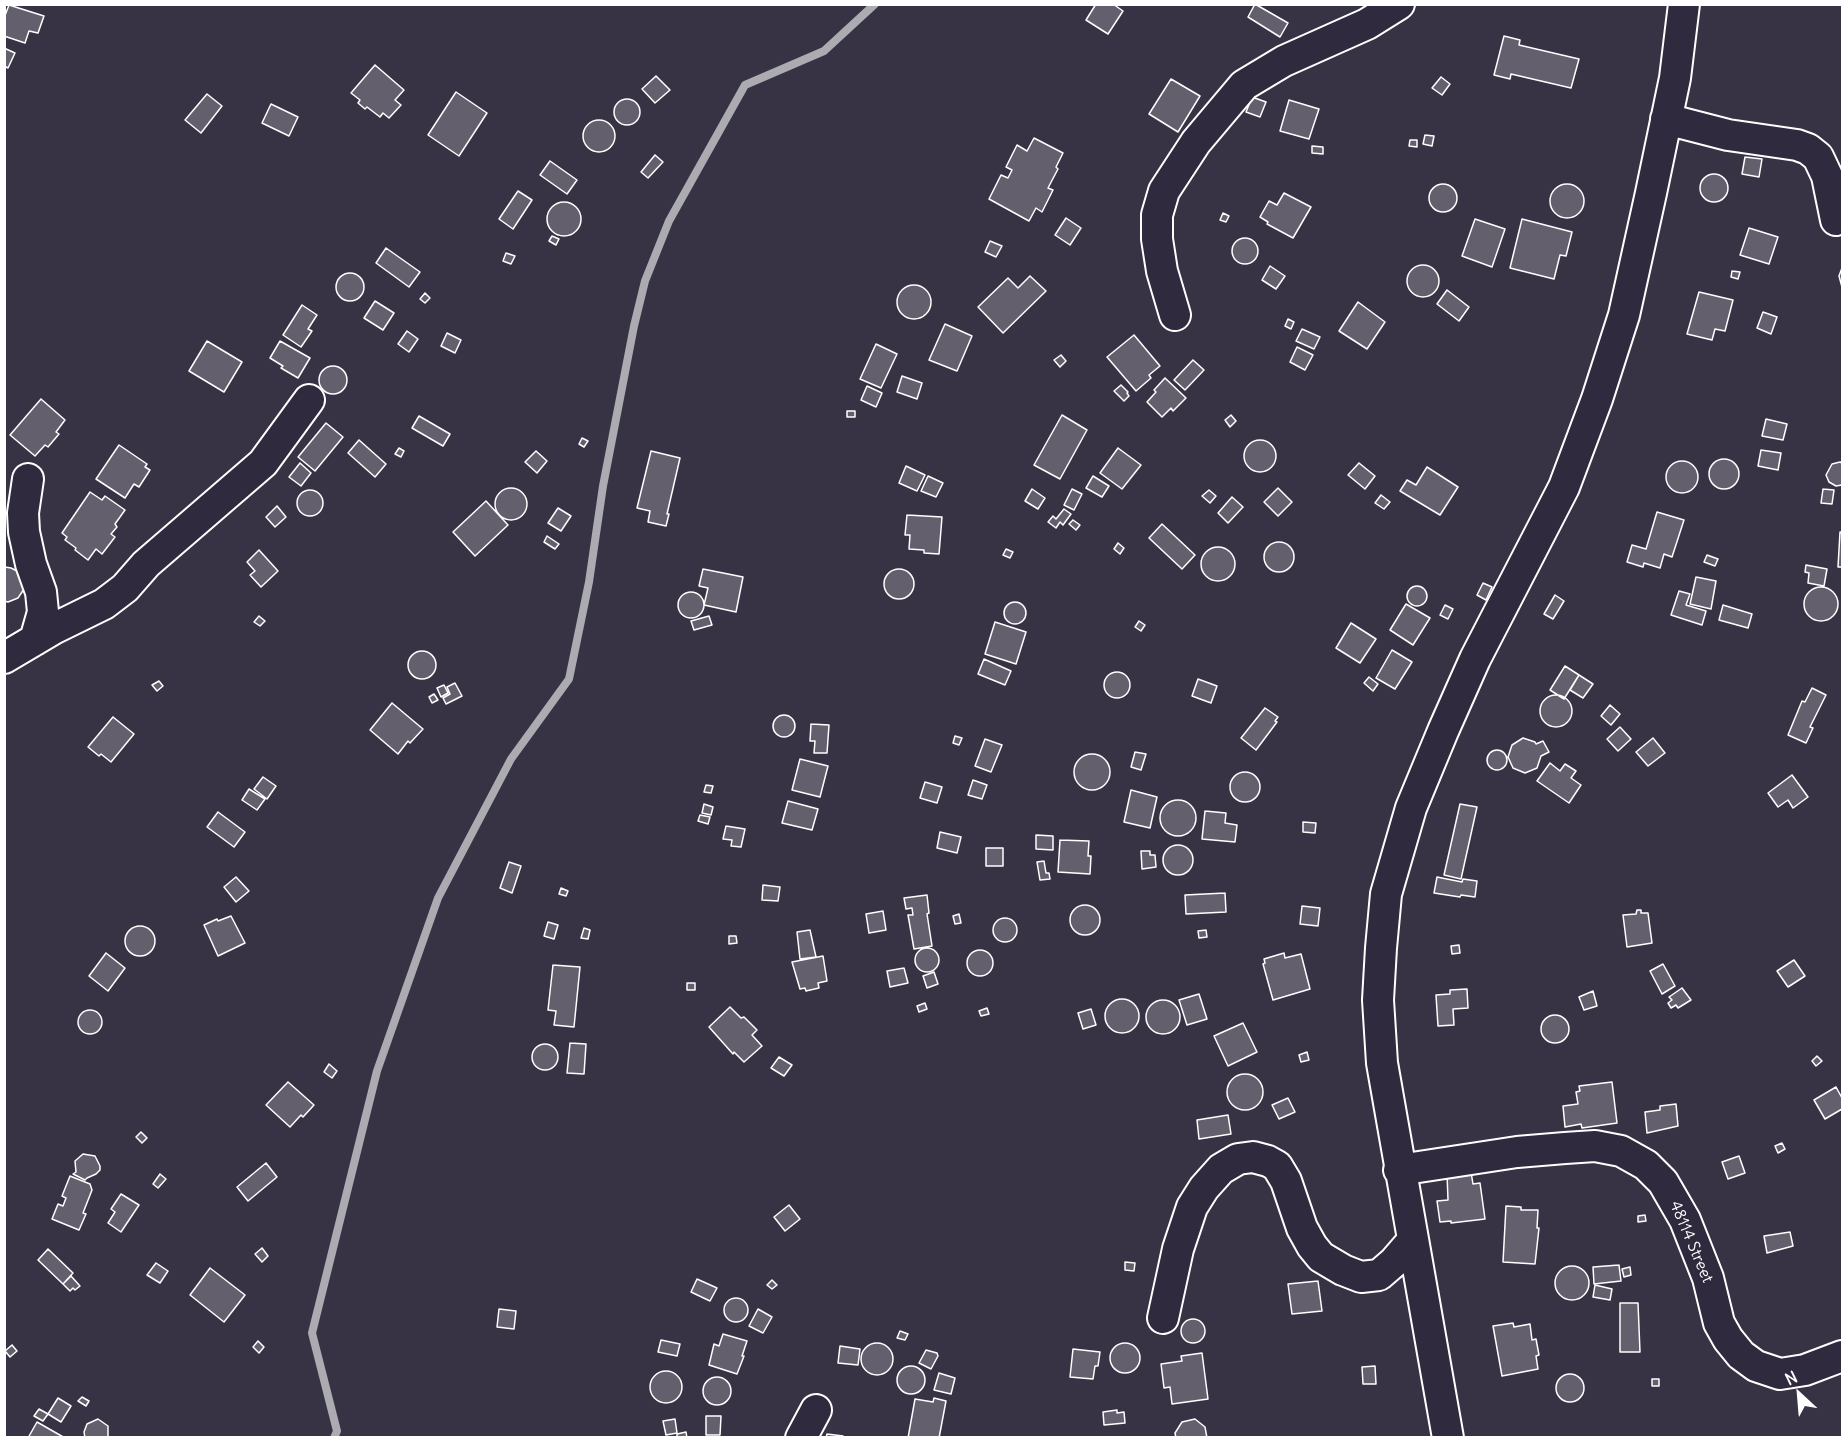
<!DOCTYPE html>
<style>
body{margin:0}
#map{position:relative;width:1847px;height:1442px;overflow:hidden;background:#373345;font-family:Delius,sans-serif}
canvas{display:block}
.frame{position:absolute;inset:0;border:6px solid #fff;pointer-events:none}
.north{position:absolute;left:1769px;top:1364px;width:60px;height:60px;-webkit-text-stroke:4px #2f2a3d;paint-order:stroke;rotate:334deg;font-size:16px;font-weight:700;line-height:24px;text-align:center;color:#fff}
.north::after{content:'';display:block;margin:auto;width:21px;height:27px;background:#fff;clip-path:polygon(50% 0,100% 100%,50% 72%,0 100%)}
</style>
<div id="map">
<canvas width="1847" height="1442"></canvas>
<div class="frame"></div>
<div class="north">N</div>
</div>
<script>
const c = document.querySelector('canvas').getContext('2d');
c.lineJoin = 'round';
function toPath(rows) {
  const path = new Path2D();
  for (const r of rows) {
    if (r.length === 3) {
      path.moveTo(r[0] + r[2], r[1]);
      path.arc(r[0], r[1], r[2], 0, 2 * Math.PI);
      continue;
    }
    path.moveTo(r[0], r[1]);
    for (let i = 2; i < r.length; i += 2) path.lineTo(r[i], r[i + 1]);
  }
  return path;
}
function strokePath(path, color, width, dash) {
  c.strokeStyle = color;
  c.lineWidth = width;
  c.lineCap = dash ? 'butt' : 'round';
  c.setLineDash(dash || []);
  c.stroke(path);
}
function fillPath(path, color) {
  c.fillStyle = color;
  c.fill(path, 'evenodd');
}
function drawText(font, color, halo, rows, align = 'center') {
  c.font = font + ' Delius,sans-serif';
  c.lineWidth = 4.5;
  c.setLineDash([]);
  c.textBaseline = 'middle';
  c.strokeStyle = halo;
  c.fillStyle = color;
  for (const [text, x, y, turn = 0] of rows) {
    c.save();
    c.translate(x, y);
    c.rotate((+turn || 0) * Math.PI / 180);
    c.textAlign = isNaN(turn) ? turn : align;
    if (halo) c.strokeText(text, 0, 0);
    c.fillText(text, 0, 0);
    c.restore();
  }
}
strokePath(toPath([
 [334,1438,337,1431,312,1333,377,1071,438,898,511,759,569,679,589,582,603,486,634,326,645,281,669,221,745,85,824,51,875,4]
]), '#adabb2', 8);
const building = toPath([
 [1096,4,1113,4,1123,11,1108,34,1086,20,1096,4],
 [1255,4,1288,23,1280,37,1248,17,1255,4],
 [9,5,44,16,38,33,29,31,25,43,4,36,4,18,9,5],
 [1504,36,1520,40,1519,45,1579,59,1571,88,1511,74,1510,79,1494,75,1504,36],
 [4,48,15,53,8,68,4,66,4,48],
 [375,65,404,90,395,100,401,105,389,118,383,113,380,117,367,107,365,109,358,103,360,100,351,93,375,65],
 [656,76,670,90,655,103,642,89,656,76],
 [1441,77,1450,84,1442,95,1432,88,1441,77],
 [1171,79,1200,96,1178,132,1149,114,1171,79],
 [456,92,487,113,459,156,428,135,456,92],
 [207,94,222,106,201,133,185,120,207,94],
 [1252,97,1266,102,1260,117,1246,112,1252,97],
 [627,112,13],
 [1289,100,1319,109,1309,139,1280,131,1289,100],
 [271,104,298,117,289,136,262,123,271,104],
 [599,136,16],
 [1425,135,1434,136,1432,146,1423,144,1425,135],
 [1034,138,1063,153,1056,167,1058,169,1048,188,1053,190,1042,212,1036,208,1029,221,989,199,1001,175,1008,178,1012,170,1006,167,1017,145,1027,151,1034,138],
 [1410,140,1417,140,1417,147,1409,146,1410,140],
 [1312,146,1323,147,1323,154,1312,153,1312,146],
 [655,155,663,162,648,178,641,172,655,155],
 [1745,157,1762,159,1759,177,1742,174,1745,157],
 [550,161,577,180,567,194,540,175,550,161],
 [1714,188,14],
 [1567,201,17],
 [1443,198,14],
 [518,191,532,200,513,229,499,219,518,191],
 [1284,193,1311,207,1293,238,1267,224,1268,222,1260,217,1269,201,1277,205,1284,193],
 [564,219,17],
 [1223,213,1229,216,1226,222,1220,220,1223,213],
 [1066,218,1081,228,1070,245,1055,235,1066,218],
 [1475,219,1505,229,1492,267,1462,256,1475,219],
 [1522,219,1572,232,1566,256,1560,255,1554,279,1510,268,1522,219],
 [1749,228,1778,237,1769,264,1740,255,1749,228],
 [552,236,559,239,556,245,549,241,552,236],
 [1245,251,13],
 [990,241,1002,246,996,257,985,252,990,241],
 [386,248,420,272,409,287,376,263,386,248],
 [506,253,515,256,511,264,503,261,506,253],
 [1423,281,16],
 [1270,266,1285,276,1276,289,1262,280,1270,266],
 [1842,268,1842,287,1839,276,1842,268],
 [1732,271,1740,272,1738,279,1731,277,1732,271],
 [350,287,14],
 [1030,276,1046,291,1003,333,978,307,1008,278,1018,288,1030,276],
 [914,302,17],
 [1447,290,1469,307,1459,321,1437,304,1447,290],
 [1699,292,1733,300,1725,331,1715,329,1712,340,1687,334,1699,292],
 [425,293,430,298,425,303,420,299,425,293],
 [375,301,394,313,383,330,364,318,375,301],
 [1358,302,1385,322,1367,349,1339,331,1358,302],
 [302,305,317,315,308,329,312,331,301,347,283,335,302,305],
 [1763,312,1777,317,1771,334,1757,328,1763,312],
 [1288,319,1294,322,1291,329,1285,326,1288,319],
 [945,324,972,336,957,371,929,360,945,324],
 [1302,329,1320,337,1314,349,1296,341,1302,329],
 [407,331,418,339,409,352,398,344,407,331],
 [447,333,461,340,455,353,441,346,447,333],
 [1134,335,1160,366,1149,375,1151,378,1136,391,1107,357,1134,335],
 [207,341,242,362,224,392,189,371,207,341],
 [280,341,310,358,298,378,281,368,283,366,270,358,280,341],
 [876,344,897,354,881,388,860,379,876,344],
 [1297,347,1313,355,1305,370,1290,362,1297,347],
 [1061,355,1066,361,1060,367,1054,360,1061,355],
 [1193,360,1204,370,1185,390,1174,380,1193,360],
 [333,380,14],
 [902,376,922,383,917,399,897,392,902,376],
 [1165,378,1186,398,1173,411,1171,408,1162,417,1147,402,1156,392,1154,390,1165,378],
 [1121,385,1128,392,1127,393,1129,396,1124,401,1114,391,1121,385],
 [867,386,882,393,876,407,861,400,867,386],
 [41,399,65,420,56,432,59,434,48,447,45,445,35,456,10,435,41,399],
 [847,411,855,411,855,417,847,417,847,411],
 [1062,415,1087,430,1060,479,1034,465,1062,415],
 [1231,415,1236,421,1230,427,1225,420,1231,415],
 [419,416,450,434,443,446,412,428,419,416],
 [1766,419,1787,424,1783,440,1762,436,1766,419],
 [326,423,343,437,315,471,298,457,326,423],
 [582,438,588,441,584,447,579,444,582,438],
 [1260,456,16],
 [359,440,386,464,375,477,348,453,359,440],
 [119,445,147,464,145,467,150,470,139,487,134,484,125,498,96,479,119,445],
 [399,448,404,451,401,457,395,454,399,448],
 [1118,448,1141,465,1122,489,1100,473,1118,448],
 [1761,450,1781,453,1778,470,1758,466,1761,450],
 [536,451,547,461,537,473,525,462,536,451],
 [651,451,680,458,667,514,669,514,666,526,648,522,650,511,637,508,651,451],
 [1724,474,15],
 [1682,477,16],
 [1840,462,1842,463,1842,485,1836,486,1829,482,1826,475,1832,464,1840,462],
 [300,463,311,473,301,486,289,477,300,463],
 [1359,463,1375,476,1365,489,1348,475,1359,463],
 [906,466,925,475,917,491,899,483,906,466],
 [1427,467,1458,487,1440,515,1400,491,1407,480,1416,485,1427,467],
 [928,476,943,483,936,497,921,491,928,476],
 [1093,476,1109,486,1102,497,1086,488,1093,476],
 [1278,488,1292,502,1278,516,1264,502,1278,488],
 [511,504,16],
 [1032,489,1045,498,1038,509,1025,501,1032,489],
 [1072,489,1082,494,1074,510,1064,505,1072,489],
 [1823,489,1834,490,1832,504,1821,503,1823,489],
 [1209,490,1216,496,1210,503,1202,496,1209,490],
 [310,503,13],
 [90,492,102,500,105,496,125,510,115,524,117,527,111,534,115,537,102,554,96,549,88,560,75,550,76,548,65,540,67,537,62,533,90,492],
 [1381,495,1390,502,1384,509,1375,503,1381,495],
 [1232,497,1243,507,1228,523,1218,513,1232,497],
 [486,501,508,525,475,556,453,532,486,501],
 [277,506,286,517,275,527,266,517,277,506],
 [558,508,571,516,561,531,548,523,558,508],
 [1064,509,1071,514,1063,525,1060,522,1056,528,1048,522,1053,516,1056,519,1064,509],
 [1657,512,1684,520,1672,557,1664,554,1660,568,1644,563,1643,567,1627,562,1632,545,1646,549,1657,512],
 [907,515,942,517,939,554,924,553,924,550,909,549,910,535,905,535,907,515],
 [1073,520,1080,525,1076,530,1069,524,1073,520],
 [1162,524,1195,555,1182,569,1149,538,1162,524],
 [1840,532,1842,533,1842,567,1838,567,1840,532],
 [547,536,559,544,555,549,544,542,547,536],
 [1279,557,15],
 [1118,543,1124,548,1120,554,1114,549,1118,543],
 [1218,564,17],
 [1006,549,1013,552,1010,558,1003,555,1006,549],
 [259,550,278,571,261,587,250,575,255,571,247,562,259,550],
 [1707,555,1718,559,1715,566,1704,562,1707,555],
 [1806,565,1827,569,1824,586,1808,583,1809,573,1805,572,1806,565],
 [5,567,11,568,21,573,24,589,18,598,8,602,4,601,5,567],
 [899,584,15],
 [703,569,743,577,736,612,704,605,708,588,699,586,703,569],
 [1696,577,1716,581,1711,609,1690,604,1696,577],
 [1483,583,1492,587,1486,600,1477,595,1483,583],
 [1417,596,10],
 [1821,604,17],
 [1679,591,1690,594,1686,605,1706,611,1702,625,1671,615,1679,591],
 [691,605,13],
 [1555,595,1564,601,1553,619,1544,614,1555,595],
 [1015,613,11],
 [1406,604,1430,618,1413,645,1390,630,1406,604],
 [1445,605,1453,609,1448,619,1440,615,1445,605],
 [1723,605,1752,614,1748,628,1719,620,1723,605],
 [259,616,265,621,260,626,254,622,259,616],
 [709,616,712,625,694,630,691,621,709,616],
 [1139,621,1145,625,1141,631,1135,627,1139,621],
 [995,622,1026,632,1016,664,985,654,995,622],
 [1351,623,1376,639,1360,663,1336,648,1351,623],
 [1392,650,1412,662,1395,689,1376,678,1392,650],
 [422,665,14],
 [984,659,1011,671,1005,685,978,674,984,659],
 [1565,666,1579,675,1564,699,1550,690,1565,666],
 [1117,685,13],
 [1579,675,1593,684,1583,698,1570,690,1579,675],
 [1369,677,1378,684,1373,691,1364,683,1369,677],
 [1198,679,1217,686,1211,703,1192,696,1198,679],
 [159,681,163,686,157,691,152,685,159,681],
 [455,683,462,696,446,704,443,698,450,694,447,687,455,683],
 [444,685,448,693,441,697,437,688,444,685],
 [1812,688,1826,695,1810,727,1813,728,1806,743,1788,735,1802,701,1805,702,1812,688],
 [434,694,438,700,432,703,429,697,434,694],
 [1556,711,16],
 [392,703,423,729,410,743,408,741,398,754,370,730,392,703],
 [1610,705,1620,714,1611,725,1601,716,1610,705],
 [1265,708,1278,717,1275,721,1277,722,1256,750,1241,738,1265,708],
 [784,726,11],
 [113,717,134,734,111,762,101,754,99,756,88,747,113,717],
 [811,724,829,725,827,753,814,753,815,741,810,741,811,724],
 [1620,727,1631,739,1618,751,1607,739,1620,727],
 [955,736,962,738,959,745,953,743,955,736],
 [1523,738,1535,742,1536,744,1543,741,1549,752,1541,756,1537,768,1525,773,1513,768,1508,757,1512,745,1523,738],
 [1653,738,1665,753,1648,766,1636,752,1653,738],
 [985,739,1002,745,991,772,975,766,985,739],
 [1497,760,10],
 [1135,752,1146,754,1141,770,1131,767,1135,752],
 [1092,772,18],
 [800,759,828,766,820,797,792,790,800,759],
 [1550,763,1560,771,1565,764,1576,771,1571,778,1581,785,1569,803,1537,781,1550,763],
 [1245,787,15],
 [1792,775,1808,797,1793,808,1788,800,1778,807,1768,793,1792,775],
 [263,777,276,786,267,799,254,789,263,777],
 [973,780,987,785,982,799,968,795,973,780],
 [925,782,942,787,937,803,920,798,925,782],
 [706,785,713,786,711,793,704,792,706,785],
 [249,789,265,799,257,810,242,800,249,789],
 [1131,790,1157,797,1150,828,1124,822,1131,790],
 [1178,818,18],
 [788,801,818,809,812,830,782,823,788,801],
 [704,804,713,807,711,815,702,813,704,804],
 [1460,804,1477,807,1461,879,1444,875,1460,804],
 [1205,811,1226,813,1225,823,1237,825,1235,842,1202,839,1205,811],
 [218,812,245,832,234,847,207,827,218,812],
 [700,815,710,817,708,824,698,821,700,815],
 [1303,822,1316,823,1315,833,1303,832,1303,822],
 [726,826,745,829,741,847,731,846,732,840,723,839,726,826],
 [940,832,961,837,957,853,937,848,940,832],
 [1036,835,1053,836,1053,850,1036,849,1036,835],
 [1060,840,1089,841,1088,856,1091,856,1090,874,1058,872,1060,840],
 [1178,860,15],
 [986,848,1003,848,1003,866,986,866,986,848],
 [1141,851,1150,851,1150,855,1155,855,1156,867,1142,869,1141,851],
 [1044,861,1046,873,1049,873,1050,879,1040,880,1037,862,1044,861],
 [509,862,521,866,512,893,500,888,509,862],
 [236,877,249,891,236,902,224,887,236,877],
 [1437,877,1462,882,1463,879,1477,881,1475,897,1461,895,1460,897,1434,893,1437,877],
 [763,885,780,887,778,901,762,900,763,885],
 [561,888,568,891,566,896,559,894,561,888],
 [1225,893,1226,912,1186,914,1185,895,1225,893],
 [927,895,929,913,927,914,932,946,914,949,908,915,913,915,912,908,906,909,904,898,927,895],
 [1085,920,15],
 [1302,906,1320,908,1318,926,1300,924,1302,906],
 [1637,910,1641,910,1641,913,1648,913,1652,943,1627,947,1623,915,1636,914,1637,910],
 [883,911,886,930,869,933,866,914,883,911],
 [959,914,961,923,955,924,953,916,959,914],
 [231,916,245,943,218,956,204,925,217,919,218,921,231,916],
 [1005,930,12],
 [548,922,558,925,554,939,544,936,548,922],
 [140,941,15],
 [584,928,590,930,588,939,581,938,584,928],
 [810,930,816,957,800,959,797,932,810,930],
 [1206,930,1207,937,1199,938,1198,931,1206,930],
 [729,936,736,936,737,943,729,944,729,936],
 [1459,945,1460,953,1452,954,1451,946,1459,945],
 [927,960,12],
 [980,963,13],
 [106,953,125,968,108,991,89,976,106,953],
 [1284,953,1285,958,1301,954,1310,989,1273,1000,1263,964,1265,963,1264,959,1284,953],
 [823,956,827,981,818,983,819,988,806,991,805,988,800,989,792,962,823,956],
 [1794,960,1805,976,1788,987,1777,971,1794,960],
 [1663,964,1675,986,1662,994,1650,971,1663,964],
 [553,965,580,967,574,1027,554,1025,556,1011,548,1010,553,965],
 [904,968,908,983,890,987,887,971,904,968],
 [934,972,938,984,927,988,923,976,934,972],
 [687,983,695,983,695,990,687,990,687,983],
 [1682,988,1691,1000,1678,1008,1676,1005,1671,1008,1668,1003,1672,1000,1669,997,1682,988],
 [1467,989,1468,1008,1453,1009,1454,1025,1438,1026,1436,995,1450,994,1450,990,1467,989],
 [1593,991,1597,1006,1584,1010,1579,997,1593,991],
 [1199,994,1207,1019,1187,1025,1179,1000,1199,994],
 [1122,1016,17],
 [1163,1017,17],
 [925,1003,927,1009,919,1012,917,1006,925,1003],
 [730,1007,741,1018,744,1017,757,1030,752,1035,762,1046,744,1062,734,1052,733,1054,709,1027,730,1007],
 [987,1008,989,1014,981,1016,979,1011,987,1008],
 [1091,1009,1096,1025,1083,1029,1078,1013,1091,1009],
 [90,1022,12],
 [1555,1029,14],
 [1243,1023,1257,1052,1228,1066,1214,1036,1243,1023],
 [570,1043,586,1044,584,1074,567,1073,570,1043],
 [545,1057,13],
 [1307,1052,1309,1060,1301,1062,1299,1055,1307,1052],
 [1817,1056,1822,1061,1816,1066,1812,1061,1817,1056],
 [779,1057,792,1065,784,1076,771,1068,779,1057],
 [329,1064,337,1071,332,1078,324,1072,329,1064],
 [1245,1092,18],
 [288,1082,314,1105,303,1117,301,1115,290,1127,266,1105,288,1082],
 [1612,1082,1617,1123,1582,1128,1581,1124,1565,1127,1563,1106,1578,1104,1576,1092,1580,1091,1579,1086,1612,1082],
 [1836,1087,1842,1098,1842,1109,1825,1119,1814,1100,1836,1087],
 [1288,1098,1295,1112,1279,1119,1272,1105,1288,1098],
 [1676,1104,1678,1126,1647,1133,1645,1112,1660,1110,1660,1106,1676,1104],
 [1228,1115,1231,1134,1199,1139,1197,1120,1228,1115],
 [141,1132,147,1138,142,1143,136,1137,141,1132],
 [1782,1143,1785,1149,1778,1153,1775,1146,1782,1143],
 [83,1154,95,1156,100,1166,100,1170,96,1174,87,1178,85,1180,73,1174,76,1172,75,1161,83,1154],
 [1739,1156,1745,1173,1728,1179,1722,1162,1739,1156],
 [266,1163,277,1177,248,1201,237,1187,266,1163],
 [1471,1172,1473,1184,1480,1183,1485,1219,1451,1223,1451,1221,1440,1222,1437,1201,1448,1200,1447,1174,1471,1172],
 [160,1174,166,1179,158,1188,153,1184,160,1174],
 [70,1176,90,1184,92,1190,83,1213,86,1214,79,1230,52,1219,58,1204,63,1206,66,1198,62,1196,70,1176],
 [121,1194,139,1205,121,1232,108,1223,115,1212,111,1209,121,1194],
 [789,1205,800,1219,785,1231,774,1217,789,1205],
 [1506,1206,1521,1207,1521,1210,1538,1210,1537,1228,1539,1228,1535,1264,1503,1262,1506,1206],
 [1645,1215,1646,1221,1638,1222,1638,1216,1645,1215],
 [1790,1232,1793,1246,1767,1253,1764,1236,1790,1232],
 [262,1248,268,1256,262,1262,255,1254,262,1248],
 [48,1249,73,1273,63,1284,38,1260,48,1249],
 [1125,1262,1135,1263,1134,1271,1125,1270,1125,1262],
 [156,1263,168,1271,160,1283,147,1275,156,1263],
 [1619,1265,1621,1281,1594,1284,1593,1267,1619,1265],
 [1572,1283,17],
 [1630,1267,1631,1275,1624,1277,1622,1269,1630,1267],
 [210,1268,245,1295,224,1322,190,1295,210,1268],
 [71,1276,80,1286,75,1290,73,1288,70,1291,63,1284,71,1276],
 [697,1279,717,1288,710,1301,691,1292,697,1279],
 [772,1280,777,1285,772,1289,767,1285,772,1280],
 [1318,1281,1322,1311,1292,1314,1288,1284,1318,1281],
 [1595,1285,1612,1289,1610,1300,1593,1297,1595,1285],
 [736,1310,12],
 [1620,1303,1638,1303,1640,1352,1620,1352,1620,1303],
 [499,1309,516,1311,514,1329,497,1327,499,1309],
 [758,1309,772,1317,763,1333,749,1326,758,1309],
 [1193,1331,12],
 [1513,1323,1514,1327,1530,1324,1532,1340,1536,1339,1539,1355,1536,1356,1538,1369,1502,1376,1493,1326,1513,1323],
 [900,1331,908,1334,905,1340,897,1338,900,1331],
 [723,1334,747,1341,742,1356,744,1356,737,1374,709,1365,714,1344,719,1346,723,1334],
 [661,1340,680,1344,677,1356,658,1352,661,1340],
 [258,1341,264,1347,259,1353,253,1347,258,1341],
 [1125,1358,15],
 [877,1359,16],
 [12,1345,17,1351,10,1357,5,1351,12,1345],
 [840,1346,860,1349,858,1365,838,1363,840,1346],
 [1073,1349,1100,1352,1098,1366,1095,1366,1093,1379,1070,1377,1073,1349],
 [926,1350,937,1353,938,1356,931,1369,919,1363,926,1350],
 [1202,1353,1208,1399,1172,1404,1170,1387,1164,1388,1161,1364,1182,1361,1181,1356,1202,1353],
 [911,1380,14],
 [1375,1366,1376,1384,1363,1384,1362,1367,1375,1366],
 [666,1387,16],
 [939,1373,955,1378,951,1394,934,1390,939,1373],
 [1570,1388,14],
 [717,1391,14],
 [1652,1379,1659,1379,1659,1386,1652,1386,1652,1379],
 [82,1397,89,1401,86,1406,78,1401,82,1397],
 [58,1398,71,1406,61,1422,48,1414,58,1398],
 [934,1398,946,1401,939,1438,908,1438,915,1399,933,1402,934,1398],
 [39,1409,48,1414,43,1421,34,1416,39,1409],
 [1117,1410,1117,1413,1124,1412,1125,1423,1104,1425,1103,1412,1117,1410],
 [706,1416,721,1416,720,1435,706,1435,706,1416],
 [98,1419,108,1426,108,1438,85,1438,84,1432,87,1424,98,1419],
 [675,1419,677,1433,666,1435,663,1421,675,1419],
 [1195,1419,1205,1427,1207,1438,1176,1438,1175,1433,1182,1422,1195,1419],
 [37,1422,65,1438,28,1438,37,1422],
 [686,1432,687,1438,677,1438,677,1434,686,1432],
 [827,1434,843,1436,843,1438,826,1438,827,1434]
]);
fillPath(building, '#635f6d');
strokePath(building, '#fff', 1.5);
const minor = toPath([
 [1666,119,1728,135,1797,145,1808,149,1818,157,1827,176,1836,220],
 [1175,315,1162,271,1157,239,1157,215,1164,191,1196,142,1244,85,1284,61,1367,24,1399,4],
 [28,479,23,513,24,532,31,564,41,592,43,612,35,640],
 [4,658,53,629,104,604,125,588,146,564,263,463,309,400],
 [1399,1170,1517,1152,1565,1148,1595,1146,1621,1151,1646,1165,1663,1182,1685,1220,1708,1278,1719,1323,1728,1339,1741,1355,1756,1366,1780,1374,1805,1370,1842,1356],
 [1163,1318,1178,1249,1192,1207,1204,1188,1221,1169,1238,1159,1253,1157,1268,1161,1277,1166,1286,1181,1302,1228,1312,1246,1321,1257,1343,1270,1361,1277,1379,1275,1394,1262,1413,1240],
 [801,1438,816,1410],
 [1448,1438,1382,1063,1378,1000,1381,948,1386,894,1411,808,1443,731,1475,659,1564,487,1597,399,1624,315,1651,193,1675,78,1684,4]
]);
strokePath(minor, '#fff', 34);
strokePath(minor, '#2f2a3d', 30);
drawText('16px', '#fff', '#2f2a3d', [
 ["48114 Street",1691,1242,67]
]);
</script>
